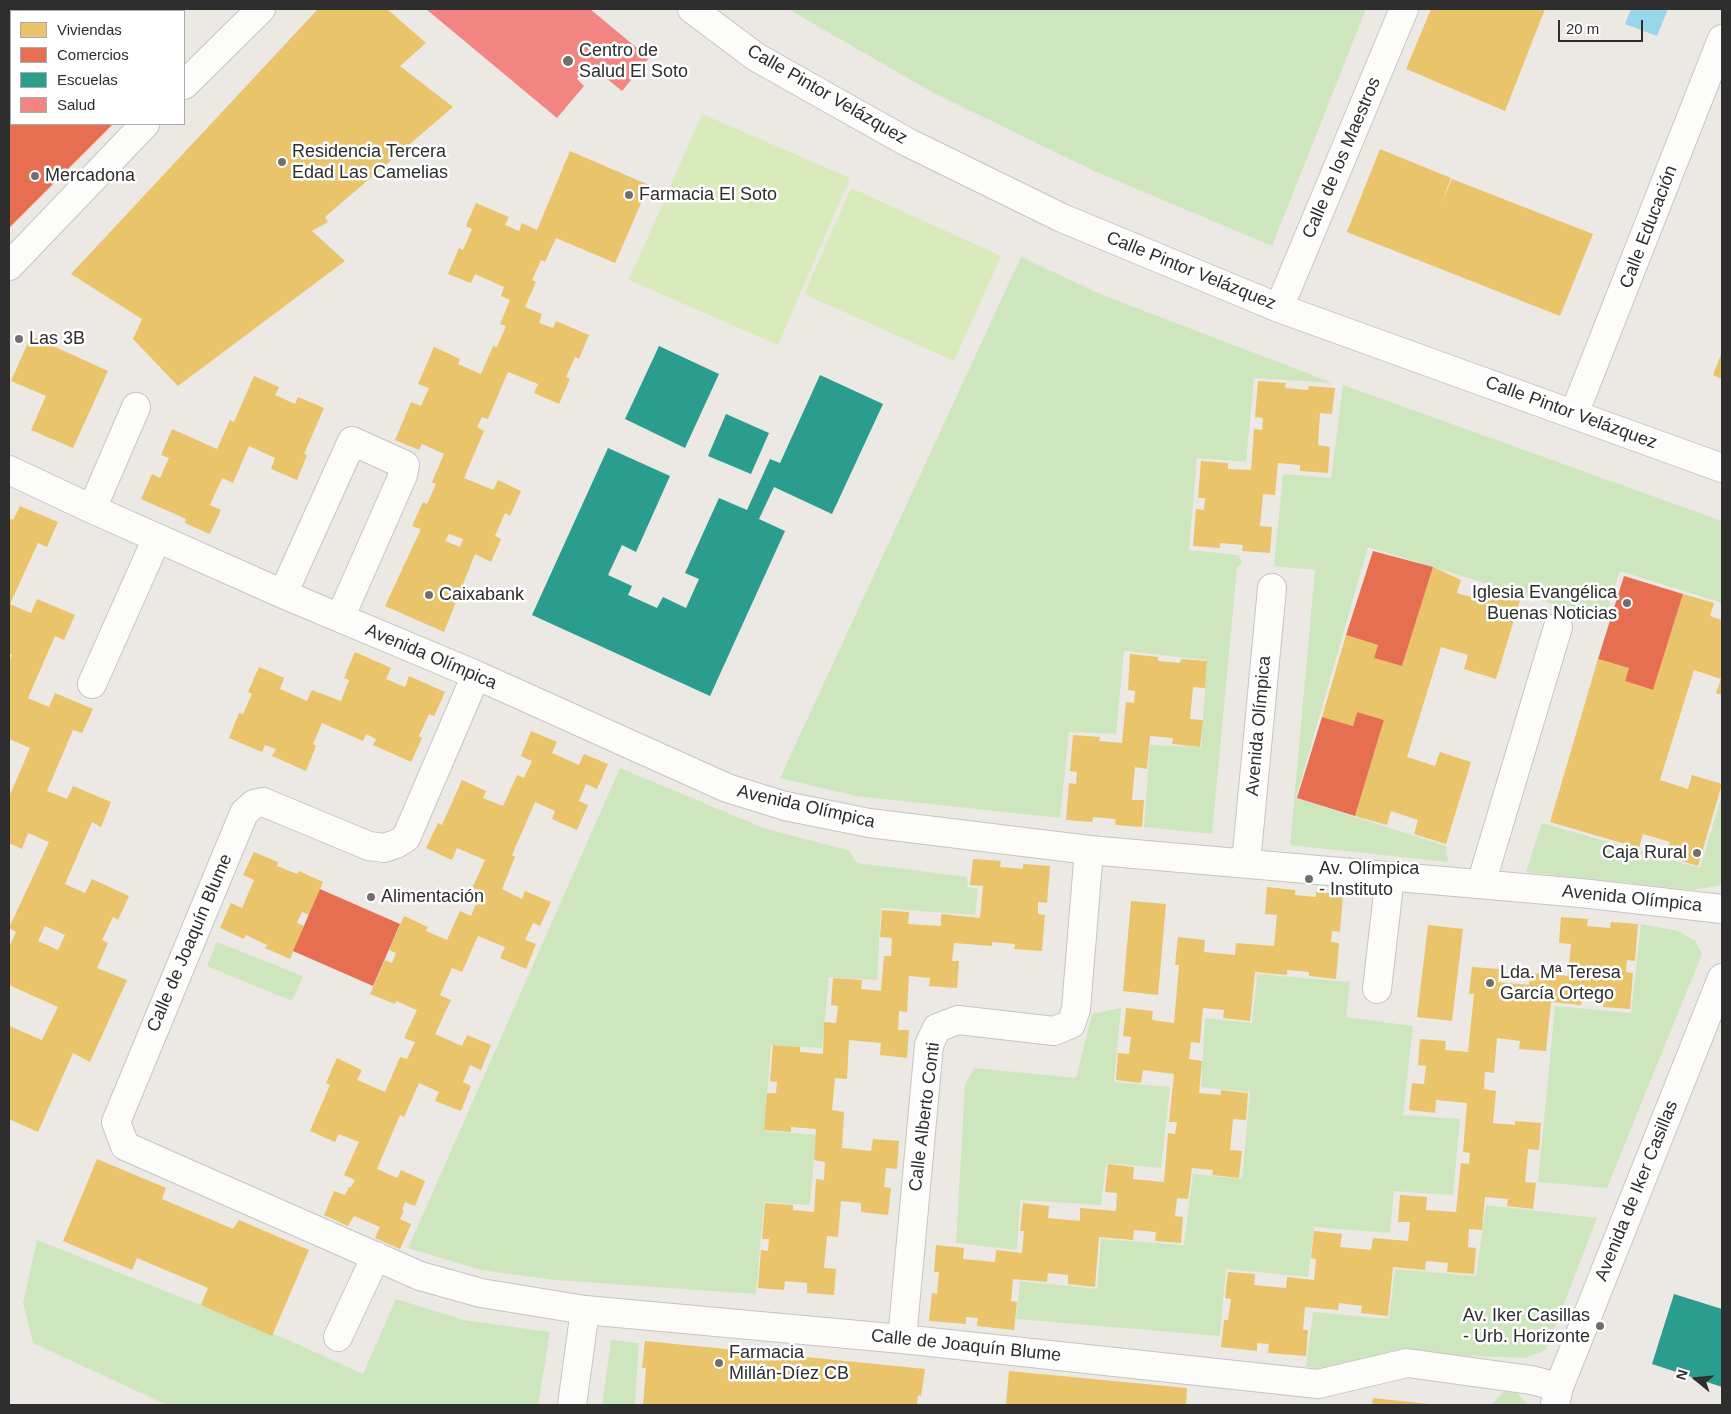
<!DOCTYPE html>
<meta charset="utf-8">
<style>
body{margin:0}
#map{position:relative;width:1731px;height:1414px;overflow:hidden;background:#ece8e4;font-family:Helvetica,sans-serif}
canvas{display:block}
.frame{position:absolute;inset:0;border:10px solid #2e2e2e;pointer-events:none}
.legend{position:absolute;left:10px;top:10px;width:175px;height:115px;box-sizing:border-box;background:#fff;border:1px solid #ababab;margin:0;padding:6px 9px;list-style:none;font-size:15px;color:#2e2e2e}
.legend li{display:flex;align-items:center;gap:10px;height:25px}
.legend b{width:25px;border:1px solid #ababab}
.north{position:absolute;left:1671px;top:1354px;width:50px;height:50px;-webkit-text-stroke:4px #fff;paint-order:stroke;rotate:287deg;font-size:14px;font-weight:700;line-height:20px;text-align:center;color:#2e2e2e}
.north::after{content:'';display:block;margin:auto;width:18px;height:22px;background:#2e2e2e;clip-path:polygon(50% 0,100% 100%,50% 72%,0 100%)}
.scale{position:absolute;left:1558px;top:20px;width:85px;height:22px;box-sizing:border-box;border:2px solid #2e2e2e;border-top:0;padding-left:6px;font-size:15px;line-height:18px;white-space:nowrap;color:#2e2e2e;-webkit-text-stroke:4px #fff;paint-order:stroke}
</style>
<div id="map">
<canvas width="1731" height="1414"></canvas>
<div class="frame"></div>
<ul class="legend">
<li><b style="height:14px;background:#e9c46a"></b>Viviendas</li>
<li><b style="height:14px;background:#e76f51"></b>Comercios</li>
<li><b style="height:14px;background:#2a9d8f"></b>Escuelas</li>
<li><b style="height:14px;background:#f28482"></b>Salud</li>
</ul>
<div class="north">N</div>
<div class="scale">20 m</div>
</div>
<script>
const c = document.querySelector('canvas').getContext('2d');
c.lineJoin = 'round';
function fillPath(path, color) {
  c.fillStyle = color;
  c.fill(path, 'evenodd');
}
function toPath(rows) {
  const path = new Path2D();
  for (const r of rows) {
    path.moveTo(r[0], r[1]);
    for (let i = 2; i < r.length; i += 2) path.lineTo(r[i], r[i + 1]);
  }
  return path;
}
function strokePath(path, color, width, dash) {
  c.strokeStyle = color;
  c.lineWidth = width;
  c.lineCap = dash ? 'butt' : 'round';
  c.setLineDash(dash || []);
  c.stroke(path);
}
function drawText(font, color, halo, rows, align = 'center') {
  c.font = font + ' Helvetica,sans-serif';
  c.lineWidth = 5;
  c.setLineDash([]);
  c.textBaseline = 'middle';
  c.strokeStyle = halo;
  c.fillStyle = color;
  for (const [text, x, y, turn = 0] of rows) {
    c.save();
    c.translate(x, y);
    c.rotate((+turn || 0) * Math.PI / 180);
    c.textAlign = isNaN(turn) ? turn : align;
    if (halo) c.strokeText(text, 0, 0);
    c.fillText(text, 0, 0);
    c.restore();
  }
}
fillPath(toPath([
 [788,9,1366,9,1272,246,1094,171,932,92],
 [1021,257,1105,296,1333,383,1254,378,1246,462,1197,458,1189,550,1239,555,1242,563,1237,568,1212,834,1144,827,1150,745,1201,747,1207,660,1124,651,1116,734,1069,732,1060,818,856,796,780,778],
 [1343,385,1722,521,1722,603,1620,571,1604,620,1368,547,1296,798,1446,846,1448,862,1290,845,1315,570,1274,566,1283,474,1331,478],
 [620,768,766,829,848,850,857,863,967,877,968,887,978,889,975,915,881,908,877,980,829,977,822,1048,771,1045,764,1131,816,1135,810,1205,764,1202,756,1294,555,1280,481,1270,408,1248],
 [1722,794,1722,885,1693,890,1526,872,1542,823,1700,868],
 [1641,924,1678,931,1695,941,1702,954,1607,1188,1538,1182,1555,1006,1631,1013],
 [217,942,303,976,292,1001,207,966],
 [1257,974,1350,982,1346,1017,1413,1026,1403,1115,1460,1119,1453,1195,1394,1191,1390,1233,1314,1227,1308,1277,1226,1269,1220,1336,1016,1319,1020,1281,1097,1289,1101,1239,1184,1245,1193,1174,1242,1179,1250,1092,1201,1087,1205,1018,1252,1023],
 [1121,1008,1114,1082,1170,1087,1161,1168,1106,1163,1101,1205,1020,1200,1017,1250,956,1243,965,1085,974,1068,1076,1078,1092,1014],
 [1486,1205,1597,1218,1546,1350,1525,1358,1404,1353,1331,1370,1306,1367,1313,1312,1389,1319,1395,1269,1476,1276],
 [37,1240,286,1339,363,1374,396,1299,464,1320,550,1332,538,1405,167,1405,33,1343,23,1303],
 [611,1340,639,1343,635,1405,602,1405],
 [1510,1385,1528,1405,1491,1405]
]), '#cee6be');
fillPath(toPath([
 [702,114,850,178,778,345,629,280],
 [851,188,1001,256,954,361,804,294]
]), '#d9eabb');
fillPath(toPath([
 [1631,9,1668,9,1657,36,1625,24]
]), '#99d6ec');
fillPath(toPath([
 [318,9,387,9,426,43,400,66,453,107,325,217,328,222,312,231,345,261,178,386,133,339,142,319,71,274],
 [1431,9,1545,9,1505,111,1406,69],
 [1380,149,1451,178,1442,202,1452,179,1593,234,1560,316,1347,232],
 [570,151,649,185,615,263,556,238,545,262,541,260,532,280,536,282,525,307,542,314,539,323,553,328,556,321,589,335,579,359,575,357,566,377,570,379,559,404,534,393,538,384,508,372,488,419,482,417,477,427,484,431,464,478,493,490,498,480,521,491,510,516,505,513,495,536,501,539,491,562,475,554,444,632,385,606,421,529,412,526,423,502,427,504,436,484,432,482,444,454,422,444,419,450,395,440,411,402,421,406,429,388,418,384,434,347,460,359,458,364,481,374,493,346,497,347,506,326,500,324,510,300,501,296,504,287,475,274,471,283,448,274,459,248,463,250,472,229,466,226,476,203,509,217,505,225,519,231,522,223,537,230],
 [449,534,463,539,460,547,445,541],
 [31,336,108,371,73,448,31,430,46,396,11,381],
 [1722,352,1722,379,1713,375],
 [254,376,279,387,275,395,295,404,298,397,324,408,304,454,307,455,297,480,271,469,275,458,249,446,233,483,222,478,210,505,221,510,210,534,185,523,186,519,141,499,152,474,160,478,169,458,161,455,172,429,217,449,230,420,234,422],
 [1258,381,1286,383,1285,388,1308,390,1309,386,1335,388,1332,414,1320,413,1318,445,1330,447,1328,473,1300,471,1300,465,1278,463,1275,495,1263,494,1260,526,1272,527,1270,553,1242,551,1243,545,1220,543,1220,548,1193,546,1196,509,1204,510,1205,498,1198,498,1201,461,1228,463,1228,469,1251,470,1254,429,1262,430,1263,418,1255,417],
 [20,506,58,522,47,547,38,543,10,604,31,613,37,599,75,615,64,640,55,636,28,698,49,707,55,693,93,709,82,733,73,730,47,791,67,799,73,786,111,802,101,827,92,822,65,884,85,893,92,879,129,896,118,920,113,917,102,940,108,943,97,968,127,980,90,1062,73,1053,38,1132,9,1119,9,1026,42,1040,58,1007,9,985,9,948,16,932,9,928,49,842,28,833,22,849,9,843,9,797,30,748,9,739,9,662,12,655,9,653,9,518,13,520],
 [45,926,65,935,58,950,38,941],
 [1433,567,1461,580,1457,593,1485,601,1489,588,1521,597,1496,679,1464,669,1468,655,1441,647,1407,757,1435,766,1440,752,1471,762,1446,844,1414,834,1418,820,1391,811,1387,825,1355,816,1384,720,1357,712,1353,726,1322,717,1346,635,1378,645,1374,658,1402,666],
 [1683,594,1714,603,1710,616,1722,620,1722,695,1716,693,1721,679,1694,670,1660,780,1688,789,1692,775,1722,784,1698,866,1666,856,1670,842,1643,834,1639,848,1550,822,1598,659,1629,668,1625,681,1653,690],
 [355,652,391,668,386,679,405,687,409,676,445,692,434,716,429,714,419,736,422,738,411,762,373,745,376,739,366,734,363,741,322,723,313,744,316,746,306,771,272,756,276,749,265,745,262,752,229,738,239,713,243,714,252,694,248,692,259,667,284,678,280,689,307,701,312,690,341,701,349,680,344,678],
 [1130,654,1158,657,1158,661,1180,663,1181,659,1207,661,1205,688,1193,687,1190,719,1203,720,1200,747,1172,744,1173,738,1150,736,1147,769,1135,767,1132,800,1144,800,1142,827,1115,825,1116,819,1093,817,1092,822,1066,820,1069,783,1076,784,1077,772,1070,771,1073,735,1100,737,1099,741,1122,743,1126,702,1134,703,1135,691,1128,690],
 [531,731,557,742,552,753,579,765,584,754,608,764,597,789,586,784,579,801,588,805,577,830,552,819,555,811,535,802,512,855,515,857,502,889,522,899,525,891,551,902,540,926,533,923,525,940,536,944,526,969,500,958,505,947,478,936,462,972,452,968,440,995,451,1000,435,1034,462,1046,467,1035,491,1045,481,1070,470,1065,463,1082,471,1086,461,1111,435,1101,439,1092,419,1083,404,1117,400,1115,377,1169,397,1178,401,1170,425,1181,415,1206,405,1202,402,1210,404,1210,400,1219,411,1224,400,1249,375,1238,380,1227,354,1216,348,1226,324,1215,334,1191,345,1195,349,1187,351,1187,355,1180,344,1175,359,1142,339,1134,335,1142,310,1131,330,1085,326,1083,337,1058,362,1070,357,1080,385,1092,400,1057,407,1059,415,1042,404,1038,417,1010,396,1001,395,1004,370,994,385,960,392,963,396,953,389,950,404,916,428,927,426,931,447,940,460,911,471,916,478,899,469,895,485,860,457,848,452,860,426,848,438,823,442,825,462,780,486,791,483,798,503,806,517,775,524,778,532,761,521,756],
 [254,852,278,862,277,866,297,874,299,871,323,882,309,915,302,912,297,923,304,926,290,959,265,948,267,945,246,935,244,939,220,928,231,903,242,908,254,880,243,875],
 [973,859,1001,861,1000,867,1023,869,1023,864,1050,866,1047,903,1038,902,1038,914,1045,915,1042,951,1014,949,1015,944,992,942,992,946,954,943,952,961,959,961,957,988,929,986,930,978,909,976,907,1012,899,1011,898,1030,909,1030,907,1058,880,1055,881,1043,849,1040,847,1079,835,1078,832,1110,844,1112,842,1148,871,1151,873,1139,899,1141,897,1169,886,1168,884,1187,891,1188,888,1215,861,1212,861,1203,841,1201,838,1237,827,1236,824,1268,836,1269,834,1295,807,1293,807,1283,785,1281,784,1290,758,1288,761,1250,768,1251,769,1239,762,1239,765,1203,793,1205,793,1210,814,1212,816,1179,824,1180,825,1162,814,1160,816,1129,791,1127,791,1132,764,1130,767,1093,776,1093,777,1082,770,1081,773,1045,800,1047,800,1052,823,1054,824,1022,836,1023,838,1006,831,1005,833,978,862,980,861,989,881,991,884,956,891,956,892,938,880,937,882,910,909,912,908,924,941,926,941,914,980,918,983,886,970,885],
 [1267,887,1295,890,1295,895,1316,897,1316,892,1343,894,1340,932,1332,931,1331,942,1339,943,1336,979,1309,976,1309,972,1287,970,1287,975,1255,972,1250,1021,1223,1018,1224,1010,1203,1008,1200,1043,1191,1042,1189,1059,1202,1061,1199,1093,1221,1095,1221,1090,1248,1093,1246,1120,1233,1119,1230,1150,1242,1151,1239,1178,1212,1175,1213,1170,1192,1168,1188,1199,1177,1198,1175,1216,1183,1217,1181,1243,1155,1241,1156,1232,1134,1230,1133,1240,1099,1237,1095,1287,1068,1284,1068,1275,1048,1273,1047,1282,1013,1279,1011,1301,1017,1302,1014,1330,977,1326,978,1318,966,1317,966,1324,929,1321,932,1293,937,1294,939,1272,934,1272,936,1245,964,1248,963,1259,995,1262,996,1250,1022,1253,1024,1231,1020,1231,1023,1203,1049,1206,1048,1218,1080,1221,1080,1208,1116,1211,1117,1193,1105,1192,1108,1164,1134,1167,1133,1179,1164,1182,1168,1133,1175,1134,1177,1122,1169,1122,1174,1074,1143,1070,1141,1083,1116,1080,1118,1053,1129,1054,1131,1037,1123,1036,1126,1008,1153,1011,1152,1020,1174,1023,1179,965,1175,965,1178,937,1205,940,1204,952,1235,955,1236,943,1274,946,1277,915,1265,914],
 [1131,901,1166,904,1158,995,1123,991],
 [1561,917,1588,919,1587,926,1610,928,1611,922,1638,924,1635,961,1627,960,1626,972,1633,973,1630,1009,1603,1007,1603,1002,1582,1000,1581,1005,1551,1002,1546,1051,1519,1049,1520,1041,1497,1038,1494,1073,1485,1072,1484,1089,1496,1091,1493,1123,1515,1125,1515,1121,1541,1123,1539,1150,1528,1149,1525,1182,1536,1183,1533,1209,1507,1206,1508,1199,1485,1197,1482,1230,1469,1229,1468,1247,1476,1248,1474,1274,1447,1272,1448,1263,1426,1261,1425,1270,1393,1267,1388,1316,1361,1313,1362,1306,1339,1303,1338,1310,1305,1307,1303,1330,1308,1330,1306,1356,1268,1353,1269,1344,1257,1343,1257,1351,1221,1347,1224,1320,1228,1320,1231,1299,1225,1298,1228,1272,1255,1274,1254,1285,1286,1288,1287,1277,1314,1280,1316,1259,1311,1258,1314,1231,1342,1234,1340,1247,1371,1250,1373,1238,1408,1241,1410,1222,1398,1222,1400,1195,1427,1197,1426,1210,1456,1212,1461,1163,1469,1164,1470,1153,1463,1152,1467,1103,1436,1100,1435,1113,1409,1110,1412,1083,1424,1084,1426,1066,1418,1065,1420,1039,1446,1041,1445,1050,1468,1052,1474,994,1469,994,1472,967,1499,969,1498,982,1529,985,1530,973,1568,976,1571,944,1559,943],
 [1428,925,1463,929,1452,1021,1417,1017],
 [97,1159,166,1188,162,1199,233,1229,239,1220,309,1250,272,1336,201,1305,208,1288,137,1258,132,1270,63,1241],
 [645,1341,925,1369,921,1396,918,1395,917,1405,643,1405,646,1368,642,1368],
 [1009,1371,1187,1388,1186,1405,1006,1405],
 [1373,1398,1429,1404,1429,1405,1372,1405]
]), '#e9c46a');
fillPath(toPath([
 [9,9,53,9,51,11,11,11,11,52,9,55],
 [74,9,181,9,179,11,72,11],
 [11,55,11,124,113,124,9,228,9,58],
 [1373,551,1433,567,1402,666,1374,658,1378,645,1346,635],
 [1624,576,1683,594,1653,690,1625,681,1629,668,1598,659],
 [1357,712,1384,720,1355,816,1297,798,1322,717,1353,726],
 [320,889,400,924,373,986,293,951]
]), '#e76f51');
fillPath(toPath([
 [659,346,719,374,685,448,625,419],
 [820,375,883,404,832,514,774,487,759,519,785,531,710,696,532,615,608,448,670,476,636,552,622,545,608,575,632,586,628,595,657,608,663,597,686,608,699,579,685,573,719,498,747,510,770,459,780,463],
 [726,414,769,433,751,474,708,456],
 [1674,1294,1722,1309,1722,1387,1652,1364]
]), '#2a9d8f');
fillPath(toPath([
 [426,9,590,9,649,58,622,91,589,64,577,79,584,86,557,118]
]), '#f28482');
const minor = toPath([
 [184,85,261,9],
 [9,266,145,124],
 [1279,308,1404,9],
 [1574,414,1722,39],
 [9,470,92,509,283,594,476,675,727,788,785,806,869,823,1089,850,1581,893,1722,909],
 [92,509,136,407],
 [283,594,352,441,405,465,403,475,340,618],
 [476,675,406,838,396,844,384,848,369,846,263,802,254,804,244,813,116,1122,125,1146,420,1276,481,1293,585,1310,902,1339,1318,1384,1407,1363,1531,1380,1559,1387],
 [92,684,157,538],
 [1246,863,1272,588],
 [1481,884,1558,627],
 [1377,989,1390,876],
 [338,1337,376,1256],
 [902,1339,929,1045,937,1028,958,1020,1054,1031,1071,1024,1076,1009,1089,850],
 [1555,1404,1559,1387,1722,978],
 [572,1405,585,1310]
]);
const tertiary = toPath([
 [692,9,756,57,907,142,1062,218,1279,308,1722,468]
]);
strokePath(minor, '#c5c4c5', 30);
strokePath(tertiary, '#c5c4c5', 30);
strokePath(minor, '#fcfcfb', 28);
strokePath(tertiary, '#fcfcfb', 28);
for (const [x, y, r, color] of [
 [568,61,6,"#706f6e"],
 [282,162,5,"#706f6e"],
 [35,176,5,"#706f6e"],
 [629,195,5,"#706f6e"],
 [19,339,5,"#706f6e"],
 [429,595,5,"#706f6e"],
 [1627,603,5,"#706f6e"],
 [1697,853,5,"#706f6e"],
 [1309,879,5,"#706f6e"],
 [371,897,5,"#706f6e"],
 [1490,983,5,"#706f6e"],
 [1600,1326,5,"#706f6e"],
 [719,1363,5,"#706f6e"]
]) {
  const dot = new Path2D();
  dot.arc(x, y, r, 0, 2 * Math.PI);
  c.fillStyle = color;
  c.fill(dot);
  strokePath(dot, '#fff', 2);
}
drawText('18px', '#2e2e2e', '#fff', [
 ["Centro de",579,51],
 ["Salud El Soto",579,72],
 ["Residencia Tercera",292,152],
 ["Edad Las Camelias",292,173],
 ["Mercadona",45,176],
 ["Farmacia El Soto",639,195],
 ["Las 3B",29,339],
 ["Iglesia Evangélica",1617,593,"right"],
 ["Buenas Noticias",1617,614,"right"],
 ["Caixabank",439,595],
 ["Caja Rural",1687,853,"right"],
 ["Av. Olímpica",1319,869],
 ["- Instituto",1319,890],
 ["Alimentación",381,897],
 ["Lda. Mª Teresa",1500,973],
 ["García Ortego",1500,994],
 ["Av. Iker Casillas",1590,1316,"right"],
 ["- Urb. Horizonte",1590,1337,"right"],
 ["Farmacia",729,1353],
 ["Millán-Díez CB",729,1374]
], 'left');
drawText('18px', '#2e2e2e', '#fff', [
 ["Calle Pintor Velázquez",827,95,30],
 ["Calle de los Maestros",1342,158,-67],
 ["Calle Educación",1649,227,-69],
 ["Calle Pintor Velázquez",1191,271,22],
 ["Calle Pintor Velázquez",1571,413,20],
 ["Avenida Olímpica",431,657,23],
 ["Avenida Olímpica",1259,726,-85],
 ["Avenida Olímpica",806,807,13],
 ["Avenida Olímpica",1632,899,6],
 ["Calle de Joaquín Blume",190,943,-67],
 ["Calle Alberto Conti",925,1117,-83],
 ["Avenida de Iker Casillas",1637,1191,-68],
 ["Calle de Joaquín Blume",966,1346,6]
]);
</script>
